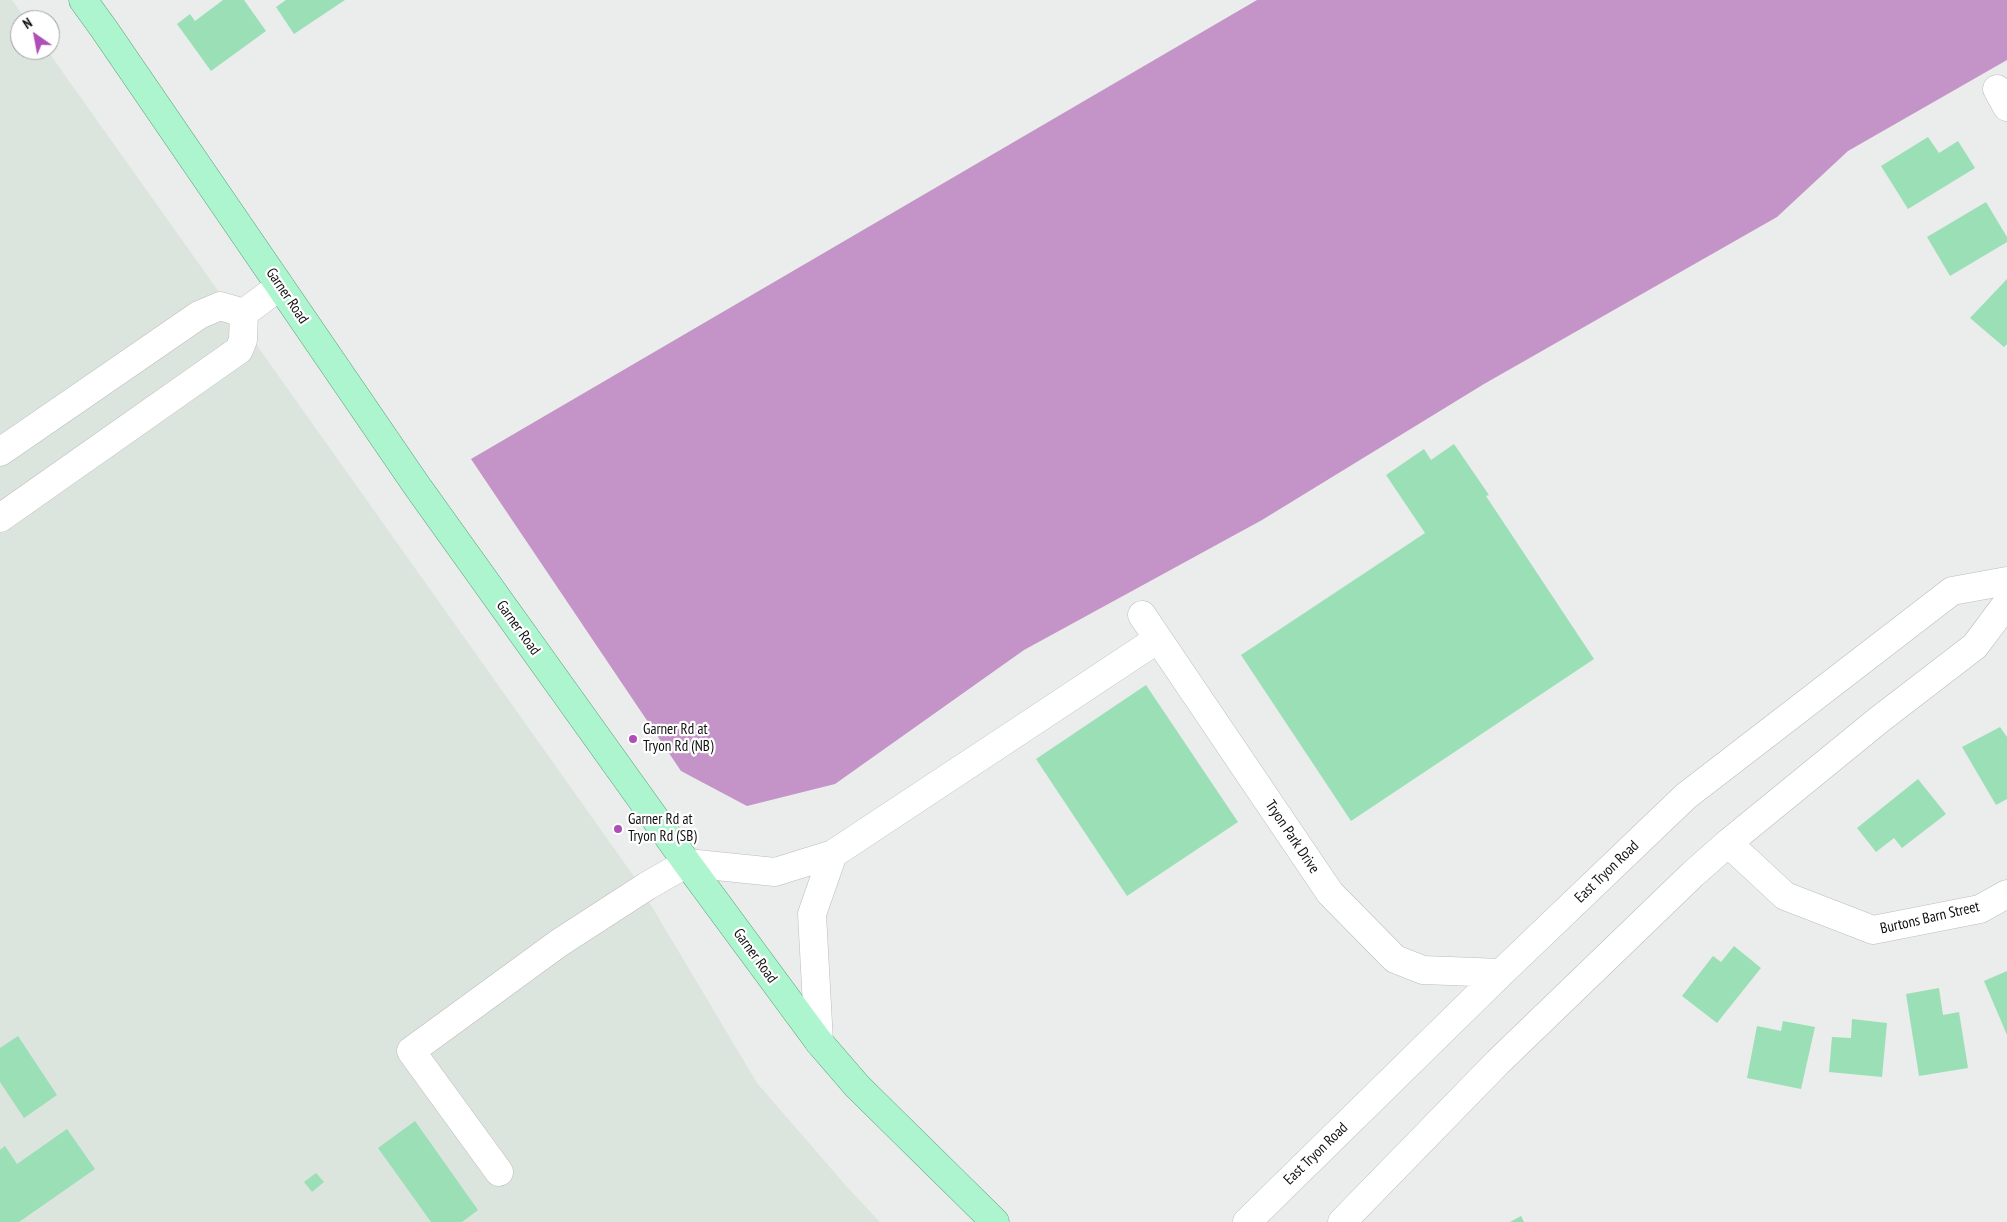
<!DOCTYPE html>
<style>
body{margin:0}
#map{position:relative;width:2007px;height:1222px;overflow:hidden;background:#eaedeb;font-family:"PT Sans Narrow",sans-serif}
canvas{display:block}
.north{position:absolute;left:10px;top:10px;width:50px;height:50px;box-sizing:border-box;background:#fff;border:1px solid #9f9f9f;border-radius:50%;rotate:327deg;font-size:14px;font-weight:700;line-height:20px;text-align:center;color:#0f100f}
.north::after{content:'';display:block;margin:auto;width:18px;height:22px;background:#af4eb6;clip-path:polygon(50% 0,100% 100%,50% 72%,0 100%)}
</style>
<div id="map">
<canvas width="2007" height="1222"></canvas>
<div class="north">N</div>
</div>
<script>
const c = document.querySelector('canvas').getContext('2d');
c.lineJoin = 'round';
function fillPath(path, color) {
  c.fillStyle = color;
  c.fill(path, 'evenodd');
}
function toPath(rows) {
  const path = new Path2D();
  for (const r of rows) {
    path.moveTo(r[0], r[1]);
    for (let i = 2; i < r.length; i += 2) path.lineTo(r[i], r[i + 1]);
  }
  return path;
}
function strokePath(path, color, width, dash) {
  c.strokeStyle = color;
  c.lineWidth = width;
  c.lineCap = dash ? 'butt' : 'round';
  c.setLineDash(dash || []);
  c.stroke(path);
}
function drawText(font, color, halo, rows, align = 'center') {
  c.font = font + ' "PT Sans Narrow",sans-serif';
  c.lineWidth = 4.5;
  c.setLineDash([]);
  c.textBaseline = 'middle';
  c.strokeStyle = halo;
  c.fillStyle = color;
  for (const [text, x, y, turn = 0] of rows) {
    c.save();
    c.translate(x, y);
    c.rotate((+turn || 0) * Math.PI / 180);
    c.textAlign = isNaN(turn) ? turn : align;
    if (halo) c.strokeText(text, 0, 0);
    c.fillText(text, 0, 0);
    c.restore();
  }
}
fillPath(toPath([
 [0,0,12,0,26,20,20,20,20,50,47,50,633,875,757,1083,848,1188,880,1222,0,1222]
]), '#dbe5de');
fillPath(toPath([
 [1257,0,2007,0,2007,60,1848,151,1777,217,1484,384,1262,520,1024,650,835,784,747,806,681,771,471,459]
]), '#c493c7');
fillPath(toPath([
 [223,0,244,0,266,31,211,71,177,24,190,14,195,21],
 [286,0,345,0,294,34,276,7],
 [1928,137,1939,153,1958,141,1975,168,1908,209,1881,166],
 [1986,202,2007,237,2007,242,1950,276,1927,237],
 [2007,279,2007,344,2004,347,1970,318],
 [1454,444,1489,495,1486,496,1594,659,1351,821,1241,655,1425,533,1386,475,1424,449,1431,460],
 [1146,685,1238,822,1127,896,1036,759],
 [2000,727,2007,737,2007,799,1996,805,1962,747],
 [1918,779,1946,814,1902,848,1894,838,1876,852,1857,828],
 [1734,946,1761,968,1717,1023,1682,996,1713,956,1721,962],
 [2007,971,2007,1035,1984,981],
 [1939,988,1943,1015,1959,1012,1968,1068,1919,1076,1906,994],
 [1852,1019,1887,1023,1882,1077,1829,1072,1832,1037,1851,1038],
 [1783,1021,1815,1027,1801,1089,1747,1078,1757,1026,1781,1031],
 [18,1036,57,1095,24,1118,0,1082,0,1048],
 [415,1121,478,1210,462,1222,431,1222,378,1148],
 [67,1129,95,1169,19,1222,0,1222,0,1150,5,1146,17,1164],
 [316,1173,324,1182,312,1192,304,1182],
 [1521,1216,1524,1222,1510,1222]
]), '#9adfb6');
const minor = toPath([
 [1997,89,2007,107],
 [244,313,280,286],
 [0,452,199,315,220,306,244,313],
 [0,518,239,350,243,340,244,313],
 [1142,615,1330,893,1395,959,1423,970,1501,973],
 [1728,843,1785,896,1873,930,1980,909,2007,894],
 [819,1042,812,914,833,854],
 [499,1172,411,1051,559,943,647,886,687,863,775,872,833,854,1158,639],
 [1247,1222,1501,973,1686,796,1952,591,2007,581],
 [1342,1222,1498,1062,1693,874,1728,843,1880,719,1975,646,2007,603]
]);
const major = toPath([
 [83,0,104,29,417,486,687,863,819,1042,857,1086,995,1222]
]);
strokePath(minor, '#babdbb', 29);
strokePath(major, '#53a176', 29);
strokePath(minor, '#fff', 28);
strokePath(major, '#adf5ce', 28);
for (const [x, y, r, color] of [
 [633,739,5,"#af4eb6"],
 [618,829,5,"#af4eb6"]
]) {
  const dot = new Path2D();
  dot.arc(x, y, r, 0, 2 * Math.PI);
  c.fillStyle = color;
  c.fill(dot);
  strokePath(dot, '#fff', 2);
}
drawText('15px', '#0f100f', '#fff', [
 ["Garner Road",287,296,56],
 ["Garner Road",518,628,54],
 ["Tryon Park Drive",1292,837,56],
 ["East Tryon Road",1607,872,-44],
 ["Burtons Barn Street",1930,918,-13],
 ["Garner Road",755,956,54],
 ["East Tryon Road",1316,1154,-44]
]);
drawText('15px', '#0f100f', '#fff', [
 ["Garner Rd at",643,730],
 ["Tryon Rd (NB)",643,747],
 ["Garner Rd at",628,820],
 ["Tryon Rd (SB)",628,837]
], 'left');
</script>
